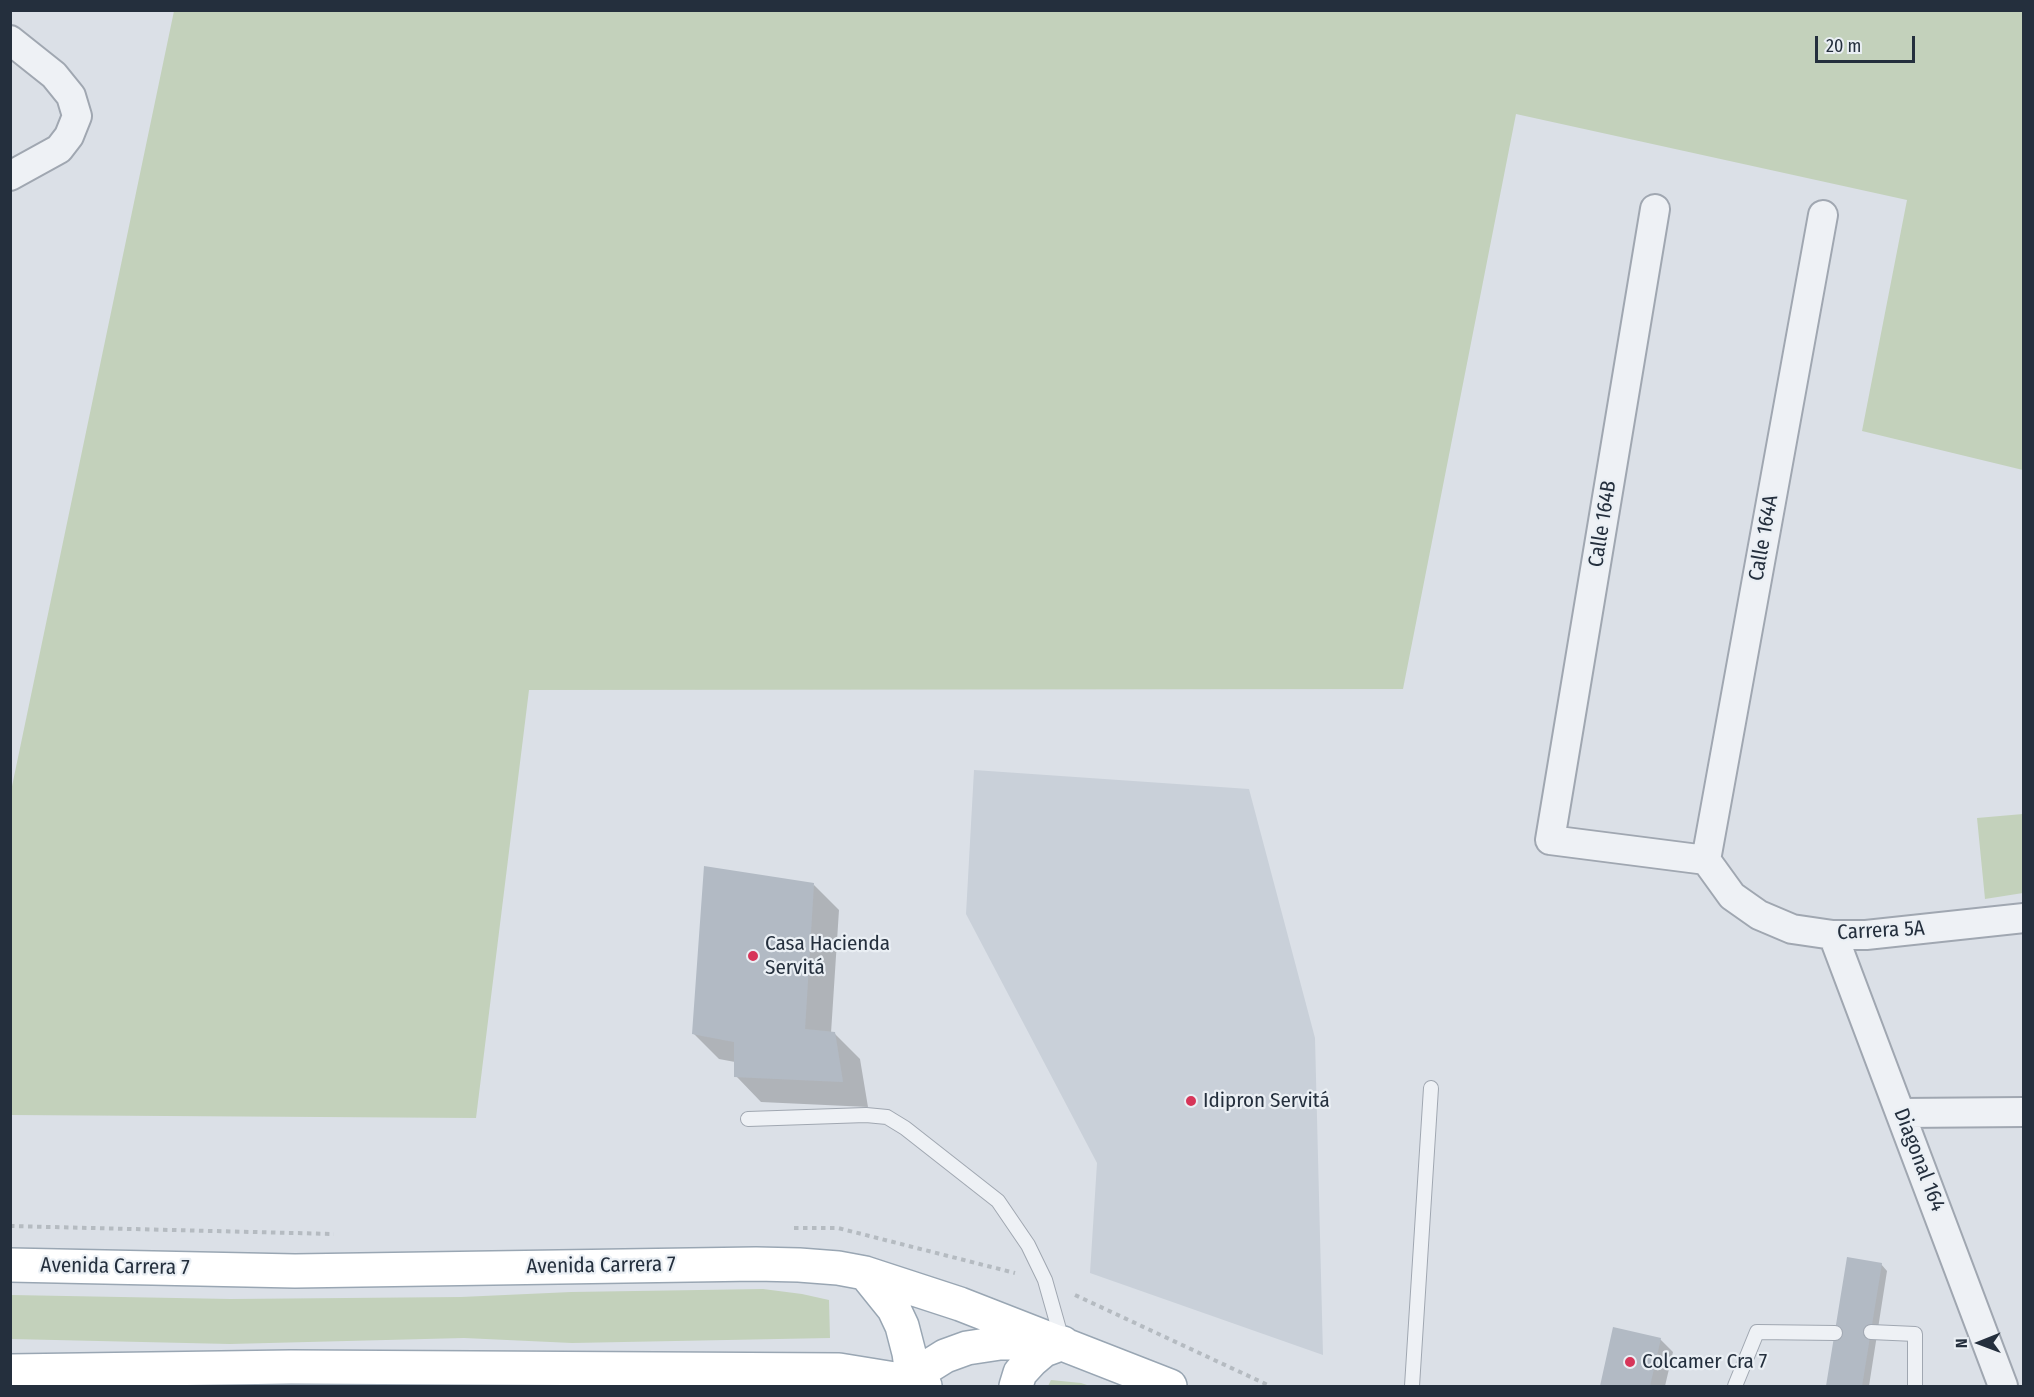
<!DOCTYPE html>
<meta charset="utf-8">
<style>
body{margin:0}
#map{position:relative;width:2034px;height:1397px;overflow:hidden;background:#dbe0e7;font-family:"Fira Sans Condensed",sans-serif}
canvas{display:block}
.frame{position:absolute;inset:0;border:12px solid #242f3d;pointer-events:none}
.north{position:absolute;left:1950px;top:1313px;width:60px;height:60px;-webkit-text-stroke:4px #eaeff4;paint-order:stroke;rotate:269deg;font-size:16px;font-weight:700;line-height:24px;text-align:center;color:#242f3d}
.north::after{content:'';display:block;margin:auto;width:21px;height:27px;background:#242f3d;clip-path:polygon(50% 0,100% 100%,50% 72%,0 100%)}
.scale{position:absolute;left:1815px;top:36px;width:100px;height:27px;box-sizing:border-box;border:3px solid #242f3d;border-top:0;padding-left:8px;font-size:18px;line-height:21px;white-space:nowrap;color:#242f3d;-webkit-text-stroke:4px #eaeff4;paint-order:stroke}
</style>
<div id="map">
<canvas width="2034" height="1397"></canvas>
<div class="frame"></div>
<div class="north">N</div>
<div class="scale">20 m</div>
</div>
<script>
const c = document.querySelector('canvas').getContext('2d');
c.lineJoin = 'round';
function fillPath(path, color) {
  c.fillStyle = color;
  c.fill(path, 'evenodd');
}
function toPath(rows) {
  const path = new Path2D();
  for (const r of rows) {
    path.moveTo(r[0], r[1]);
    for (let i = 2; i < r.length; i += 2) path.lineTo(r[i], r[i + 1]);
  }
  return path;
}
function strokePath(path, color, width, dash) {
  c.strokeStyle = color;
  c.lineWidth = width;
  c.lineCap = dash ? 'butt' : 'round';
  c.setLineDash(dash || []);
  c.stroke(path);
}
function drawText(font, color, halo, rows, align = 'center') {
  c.font = font + ' "Fira Sans Condensed",sans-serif';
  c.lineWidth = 4.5;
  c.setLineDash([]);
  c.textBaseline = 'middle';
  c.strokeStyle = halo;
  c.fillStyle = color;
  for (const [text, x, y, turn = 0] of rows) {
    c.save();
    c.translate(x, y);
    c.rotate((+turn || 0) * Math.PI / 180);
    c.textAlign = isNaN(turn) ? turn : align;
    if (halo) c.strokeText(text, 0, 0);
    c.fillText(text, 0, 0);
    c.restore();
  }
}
fillPath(toPath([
 [974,770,1249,789,1315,1038,1323,1355,1090,1273,1097,1163,966,914]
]), '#c9d0d9');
fillPath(toPath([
 [174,11,2023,11,2023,470,1862,431,1907,200,1516,114,1403,689,529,690,476,1118,11,1115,11,791],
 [2023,814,2023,893,1985,899,1977,818],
 [763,1289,802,1294,829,1300,830,1338,572,1343,464,1338,230,1344,11,1339,11,1295,231,1299,461,1297,571,1292],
 [1051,1380,1081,1383,1090,1386,1048,1386]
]), '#c3d1bb');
fillPath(toPath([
 [814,885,839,910,831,1033,834,1033,860,1059,868,1107,761,1102,736,1076,735,1062,719,1059,693,1033],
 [1849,1259,1881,1264,1887,1271,1869,1386,1827,1386],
 [1615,1329,1660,1339,1673,1352,1665,1386,1601,1386]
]), '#0003');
fillPath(toPath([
 [704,866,814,883,805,1029,835,1032,843,1082,734,1077,734,1042,692,1034],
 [1847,1257,1882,1263,1862,1386,1826,1386],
 [1613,1327,1661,1338,1650,1386,1600,1386]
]), '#b2bac4');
const lane = toPath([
 [748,1119,866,1115,887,1117,905,1128,998,1201,1028,1245,1045,1280,1062,1340],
 [1871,1332,1915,1334,1915,1386],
 [1412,1386,1431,1088],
 [1735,1386,1757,1332,1835,1333]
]);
const street = toPath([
 [10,40,54,75,71,96,77,116,69,136,59,149,10,176],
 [1655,209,1550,840,1706,860,1732,896,1759,915,1792,929,1833,935,1866,935,2024,918],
 [1706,860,1823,215],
 [1833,935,2003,1386],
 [1902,1113,2024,1112]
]);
const primary = toPath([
 [10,1265,295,1271,756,1264,799,1265,838,1268,865,1273,960,1304,1170,1386],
 [865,1273,894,1309,902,1326,909,1353,913,1382],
 [10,1371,291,1367,839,1370,913,1382,925,1386],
 [913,1382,929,1366,945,1356,967,1348,1000,1343,1043,1342],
 [1016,1386,1020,1373,1031,1361,1044,1350,1063,1343]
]);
strokePath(lane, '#a0a7b1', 16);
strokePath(street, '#a0a7b1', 32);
strokePath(primary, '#99a6b3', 36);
strokePath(toPath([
 [10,1226,334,1234],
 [794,1228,838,1228,1015,1273],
 [1075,1295,1270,1386]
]), '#b5bbc1', 4, [4.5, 4.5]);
strokePath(lane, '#eef1f5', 14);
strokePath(street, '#eef1f5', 28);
strokePath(primary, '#fff', 33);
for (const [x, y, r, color] of [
 [753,956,6,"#d73559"],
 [1191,1101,6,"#d73559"],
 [1630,1362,6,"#d73559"]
]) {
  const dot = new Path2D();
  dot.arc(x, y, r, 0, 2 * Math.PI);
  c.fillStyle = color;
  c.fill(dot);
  strokePath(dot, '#eaeff4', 2);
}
drawText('21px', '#242f3d', '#eaeff4', [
 ["Calle 164B",1603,524,-81],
 ["Calle 164A",1764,538,-80],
 ["Carrera 5A",1881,931,-3],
 ["Diagonal 164",1919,1160,69],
 ["Avenida Carrera 7",601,1266,-1],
 ["Avenida Carrera 7",115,1267,1]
]);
drawText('21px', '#242f3d', '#eaeff4', [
 ["Casa Hacienda",765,944],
 ["Servitá",765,968],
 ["Idipron Servitá",1203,1101],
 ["Colcamer Cra 7",1642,1362]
], 'left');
</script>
